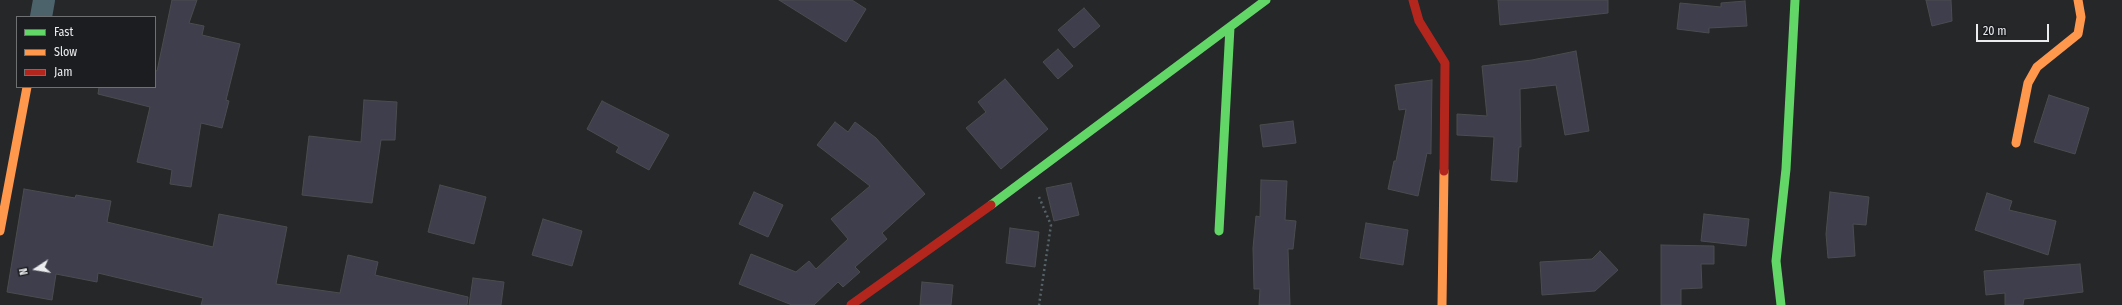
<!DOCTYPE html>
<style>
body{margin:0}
#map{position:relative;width:2122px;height:305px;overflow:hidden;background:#252729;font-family:"Fira Sans Condensed",sans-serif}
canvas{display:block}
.legend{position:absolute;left:16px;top:16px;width:140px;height:72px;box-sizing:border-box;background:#1b1d20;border:1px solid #6e7072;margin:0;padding:5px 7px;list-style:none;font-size:12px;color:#eaecee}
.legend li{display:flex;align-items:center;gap:8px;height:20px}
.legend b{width:20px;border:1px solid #6e7072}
.north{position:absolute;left:16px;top:249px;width:40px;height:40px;-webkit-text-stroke:3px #1b1d20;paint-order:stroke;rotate:258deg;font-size:11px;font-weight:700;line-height:16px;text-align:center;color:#eaecee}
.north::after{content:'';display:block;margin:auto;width:14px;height:18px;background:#eaecee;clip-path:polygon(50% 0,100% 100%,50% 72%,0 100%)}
.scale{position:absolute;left:1976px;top:24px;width:73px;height:18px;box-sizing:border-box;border:2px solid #eaecee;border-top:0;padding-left:5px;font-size:12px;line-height:14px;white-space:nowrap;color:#eaecee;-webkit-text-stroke:3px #1b1d20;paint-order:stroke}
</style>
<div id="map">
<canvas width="2122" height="305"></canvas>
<ul class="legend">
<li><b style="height:5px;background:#63d668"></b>Fast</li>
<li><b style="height:5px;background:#ff974d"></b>Slow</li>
<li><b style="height:5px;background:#b3261e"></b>Jam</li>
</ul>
<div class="north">N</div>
<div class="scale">20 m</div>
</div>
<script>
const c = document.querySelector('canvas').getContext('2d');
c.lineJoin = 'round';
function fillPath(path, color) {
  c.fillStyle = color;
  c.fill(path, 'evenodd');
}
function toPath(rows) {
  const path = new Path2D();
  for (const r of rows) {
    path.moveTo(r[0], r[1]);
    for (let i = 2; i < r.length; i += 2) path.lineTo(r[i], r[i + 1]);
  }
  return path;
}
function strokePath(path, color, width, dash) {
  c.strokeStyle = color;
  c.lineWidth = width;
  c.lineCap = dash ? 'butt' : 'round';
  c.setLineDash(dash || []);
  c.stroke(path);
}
const building = toPath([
 [172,0,197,0,189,23,204,26,202,35,240,44,226,100,229,101,222,128,201,123,191,187,170,184,172,170,137,162,150,107,98,94,99,87,155,87,155,70,157,71,172,0],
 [779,0,852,0,866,9,846,42,779,0],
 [1498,0,1608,0,1608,13,1500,25,1498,0],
 [1926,0,1951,0,1952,21,1932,26,1926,0],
 [1745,1,1747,26,1709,28,1709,33,1677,29,1680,3,1721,7,1721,3,1745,1],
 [1084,8,1100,26,1074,48,1058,30,1084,8],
 [1058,49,1073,66,1058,79,1043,62,1058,49],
 [1576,51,1589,131,1565,135,1556,85,1520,89,1521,147,1519,147,1517,182,1491,180,1494,137,1457,135,1457,114,1487,116,1482,66,1532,60,1576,51],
 [1005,79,1048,129,1001,169,966,128,986,112,978,102,1005,79],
 [1432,80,1431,150,1431,154,1427,153,1418,196,1388,189,1394,161,1396,161,1406,109,1399,110,1395,85,1432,80],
 [2049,95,2089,108,2075,154,2034,142,2049,95],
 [364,100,397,102,395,140,381,140,372,203,302,195,309,136,361,142,364,100],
 [602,101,669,135,649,170,616,152,619,147,587,129,602,101],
 [1293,121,1296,143,1263,147,1260,125,1293,121],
 [835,122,848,132,855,122,876,138,925,194,882,233,887,239,855,267,860,272,843,287,838,282,814,305,792,305,739,284,751,254,796,272,809,261,816,269,848,239,831,219,870,186,817,145,835,122],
 [1261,180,1287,181,1285,220,1296,221,1293,249,1288,249,1290,305,1259,305,1260,289,1254,289,1253,248,1256,216,1260,217,1261,180],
 [1071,183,1079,215,1054,221,1046,188,1071,183],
 [440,185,486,197,474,244,428,232,440,185],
 [24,189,75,198,76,195,111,201,107,222,213,247,219,214,287,227,276,284,340,293,348,255,378,262,375,275,468,297,467,305,201,305,203,298,98,273,97,282,56,274,52,300,7,292,24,189],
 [754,192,783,205,768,237,739,224,754,192],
 [1830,192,1869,197,1866,225,1853,224,1855,256,1828,258,1826,234,1830,192],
 [1987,193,2012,201,2009,210,2056,221,2048,255,1975,230,1987,193],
 [1704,214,1749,219,1746,246,1701,241,1704,214],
 [543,219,582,231,572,266,532,255,543,219],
 [1366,223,1408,230,1403,265,1360,258,1366,223],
 [1010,228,1039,232,1035,267,1006,263,1010,228],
 [1661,245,1714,246,1714,264,1701,264,1702,288,1681,289,1681,305,1661,305,1661,245],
 [1600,251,1618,270,1595,291,1542,295,1540,262,1592,259,1600,251],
 [2080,264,2083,292,2024,299,2023,305,2005,305,2005,293,1986,295,1984,271,2080,264],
 [473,278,504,282,501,305,469,305,473,278],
 [922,282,953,285,951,305,920,305,922,282]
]);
fillPath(building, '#3f3e4d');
strokePath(building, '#4b4c4e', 1);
strokePath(toPath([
 [1039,197,1051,225,1039,305]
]), '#576368', 2.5, [2, 3]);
strokePath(toPath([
 [41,17,44,0]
]), '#4c636b', 22);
strokePath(toPath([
 [991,205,1266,0],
 [1219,231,1230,27],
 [1781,305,1776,261,1786,169,1795,0]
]), '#63d668', 9);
strokePath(toPath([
 [2016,143,2028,83,2037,67,2078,34,2081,17,2078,0],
 [0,231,27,87],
 [1442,305,1444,171]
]), '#ff974d', 9);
strokePath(toPath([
 [1413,0,1419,21,1445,63,1444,171],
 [851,305,991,205]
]), '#b3261e', 9);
</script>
